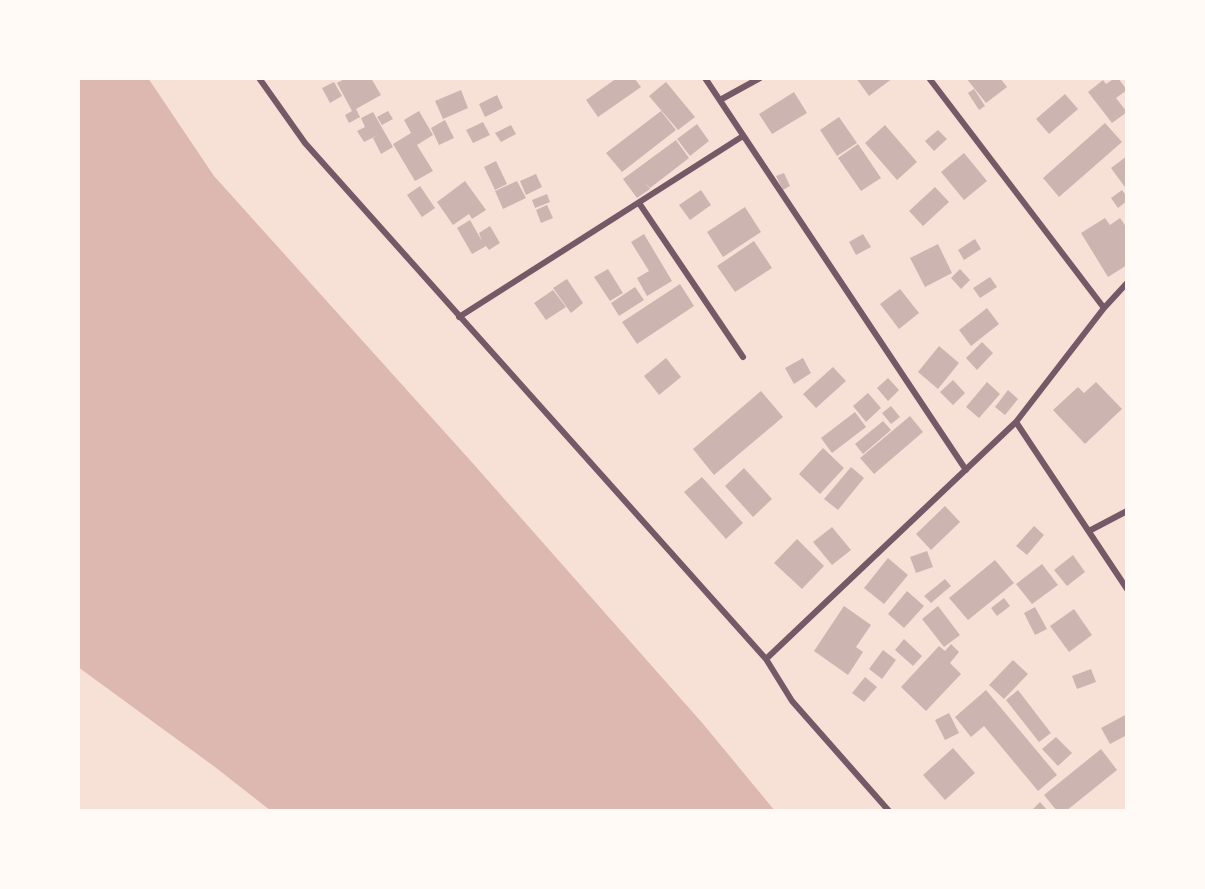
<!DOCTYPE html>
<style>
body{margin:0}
#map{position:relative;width:1205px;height:889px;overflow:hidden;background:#f7e1d7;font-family:Jost,sans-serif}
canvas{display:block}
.frame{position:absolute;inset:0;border:80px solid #fffaf5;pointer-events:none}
</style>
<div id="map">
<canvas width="1205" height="889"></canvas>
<div class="frame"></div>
</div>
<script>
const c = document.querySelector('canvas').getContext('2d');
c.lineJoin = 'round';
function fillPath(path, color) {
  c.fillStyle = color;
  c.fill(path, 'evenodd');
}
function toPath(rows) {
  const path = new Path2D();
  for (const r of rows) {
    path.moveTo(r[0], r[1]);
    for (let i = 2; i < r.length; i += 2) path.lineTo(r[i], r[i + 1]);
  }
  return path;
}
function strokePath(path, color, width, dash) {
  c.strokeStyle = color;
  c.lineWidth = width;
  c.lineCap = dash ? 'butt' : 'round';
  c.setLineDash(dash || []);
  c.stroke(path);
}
fillPath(toPath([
 [78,78,148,78,214,176,469,459,704,725,775,811,271,811,215,767,78,667]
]), '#dcb8b0');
fillPath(toPath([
 [346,78,371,78,381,95,356,109,360,117,349,123,345,115,352,111,337,83],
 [617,78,634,78,641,87,598,117,586,100],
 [856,78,893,78,869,96],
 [966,78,1000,78,1007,87,986,103],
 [1115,78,1118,78,1127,90,1116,98,1127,112,1112,123,1088,92,1103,80,1106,84],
 [334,82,342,96,330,103,322,88],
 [666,82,695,117,678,130,649,96],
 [974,89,985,106,979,110,968,93],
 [461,90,468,108,443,119,435,101],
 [794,92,807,113,772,134,759,114],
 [1065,94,1078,109,1049,134,1036,119],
 [497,95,503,108,485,117,479,104],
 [388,111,393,119,382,125,377,117],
 [419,111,433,135,417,145,433,171,415,181,393,144,411,133,404,120],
 [661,111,676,130,622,172,606,153],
 [373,112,393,147,381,154,373,138,378,135,364,142,357,131,365,127,361,118],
 [839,117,857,143,837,156,820,130],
 [445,120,454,138,439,145,431,128],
 [483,122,490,135,473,143,466,130],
 [1105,123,1122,142,1059,197,1043,178],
 [697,124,709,141,690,156,677,139],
 [511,125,516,134,501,142,495,133],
 [885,125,917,162,897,180,865,143],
 [938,130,947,139,934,151,925,141],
 [676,140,689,158,650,188,644,182,650,189,637,198,623,179],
 [858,144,881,178,861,191,838,158],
 [964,153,987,181,964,200,941,172],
 [1127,156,1127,190,1111,168],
 [496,161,507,184,495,190,484,167],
 [784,173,790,186,783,190,776,176],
 [536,174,542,187,526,195,520,181],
 [465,181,486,210,472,219,469,214,453,225,437,202],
 [517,181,526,198,503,209,495,191],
 [420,186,435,208,422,217,407,195],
 [935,187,949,202,923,226,909,211],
 [701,190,711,205,690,220,679,205],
 [1122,190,1127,197,1127,201,1118,208,1111,198],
 [547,194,550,202,535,208,532,200],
 [547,205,553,218,541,223,536,210],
 [745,207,761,232,723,257,707,232],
 [1105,218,1110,225,1120,218,1127,228,1127,265,1108,277,1081,233],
 [470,220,482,241,479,233,490,226,500,243,489,250,486,246,472,254,457,228],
 [644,234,672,281,647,296,637,278,649,271,631,242],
 [863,234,871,247,856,255,849,242],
 [975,239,981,249,964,260,958,250],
 [754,241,772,268,735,292,717,266],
 [938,244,952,273,925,287,910,258],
 [608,269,623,293,610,301,594,277],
 [960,269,970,280,961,289,951,278],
 [990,277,997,287,980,298,973,288],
 [567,279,583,303,571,313,553,288],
 [680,284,694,306,637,344,622,322],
 [635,287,644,300,619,316,611,303],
 [900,289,919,313,899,329,880,304],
 [553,290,566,307,546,320,534,303],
 [987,308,999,324,971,346,959,330],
 [982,342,993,353,977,370,966,358],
 [939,346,959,363,938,389,918,372],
 [666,358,681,377,659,395,644,376],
 [803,358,811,373,794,384,785,368],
 [833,367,846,381,816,408,803,394],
 [888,378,899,390,888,401,877,388],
 [953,380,965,393,953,405,940,392],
 [987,382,1000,394,979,418,966,407],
 [1096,382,1122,409,1085,444,1053,410,1078,387,1084,393],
 [1008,390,1018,399,1005,415,995,407],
 [761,391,783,417,714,475,693,449],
 [868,393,881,408,866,422,853,406],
 [891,406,900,417,891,424,882,413],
 [855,412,866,427,832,453,821,438],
 [910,416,923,432,874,474,860,458],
 [883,421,891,430,863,454,855,444],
 [823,448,844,468,820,494,799,474],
 [851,467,864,478,838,510,824,499],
 [744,468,772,499,753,517,725,486],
 [702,477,743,523,726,539,684,492],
 [945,506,960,522,931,550,916,534],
 [1034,526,1044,535,1027,555,1016,546],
 [832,527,851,550,832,565,813,542],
 [797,539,824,566,802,589,774,563],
 [927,551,933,567,916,573,910,557],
 [1073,555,1085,572,1067,586,1054,570],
 [888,558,908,575,884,604,864,588],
 [995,560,1014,583,968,620,949,598],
 [1042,564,1058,585,1032,604,1016,584],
 [945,579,951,586,931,603,924,596],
 [907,591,924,606,904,628,888,614],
 [1004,598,1010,606,997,616,991,608],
 [844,606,871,625,856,647,863,652,848,675,814,651],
 [938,606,960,635,944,647,922,619],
 [1035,607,1047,629,1035,635,1024,613],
 [1074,609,1092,635,1069,652,1050,626],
 [904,639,922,656,913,666,895,650],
 [951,644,959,652,950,663,961,674,926,711,901,687,939,646,945,651],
 [883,650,896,660,882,679,869,669],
 [1013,660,1028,674,1004,699,989,685],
 [1091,669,1096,682,1077,689,1072,676],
 [865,677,877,687,864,702,852,693],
 [986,690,1057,775,1038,791,984,726,971,737,955,717],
 [1018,690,1051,733,1039,742,1006,700],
 [949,713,959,733,945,740,935,720],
 [1127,714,1127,735,1110,744,1101,728],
 [1056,737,1072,753,1058,766,1042,749],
 [953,748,975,773,945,800,923,775],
 [1101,749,1117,770,1066,811,1057,811,1044,795],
 [1040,802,1048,811,1031,811]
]), '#ccb4b1');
strokePath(toPath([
 [259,78,305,143,766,659,792,701,889,811],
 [705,78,966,470],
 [929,78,1104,308],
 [720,100,760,78],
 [639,203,743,357],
 [459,317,743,136],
 [1016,422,1127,589],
 [1089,531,1127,511],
 [766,659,1016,422,1104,308,1127,283]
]), '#755966', 6);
</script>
